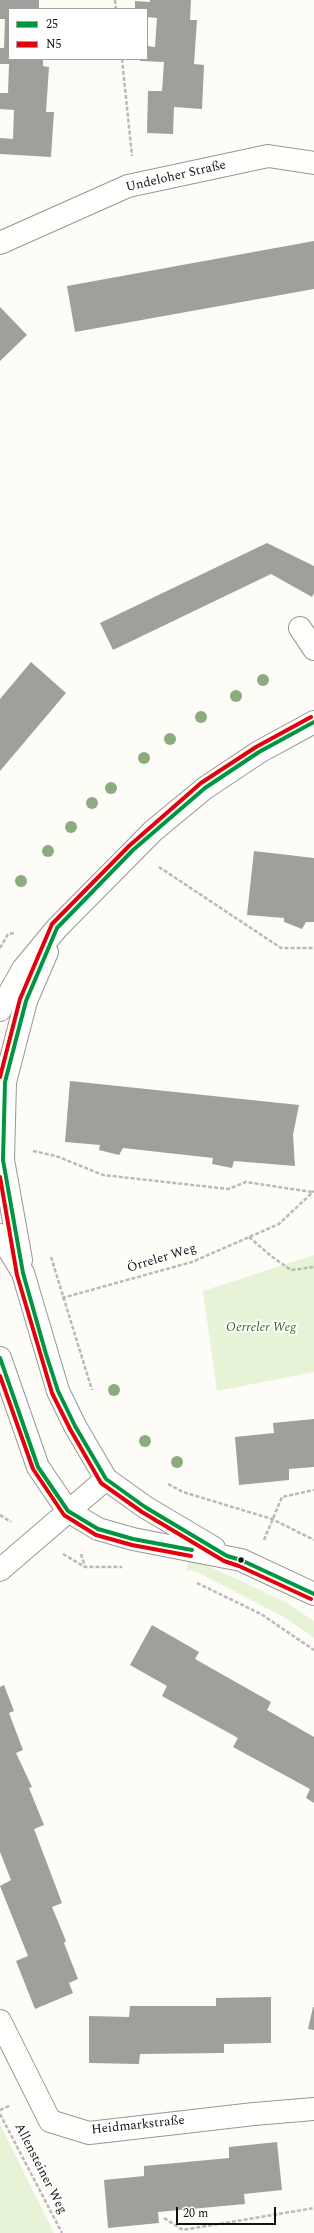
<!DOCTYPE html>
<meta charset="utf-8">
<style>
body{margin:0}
#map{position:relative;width:314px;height:2233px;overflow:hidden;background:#fdfcf7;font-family:Spectral,serif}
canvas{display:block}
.legend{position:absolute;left:8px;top:8px;width:140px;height:52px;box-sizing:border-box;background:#fff;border:1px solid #a0a0a0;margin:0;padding:5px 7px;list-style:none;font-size:12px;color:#111}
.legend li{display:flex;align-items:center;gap:8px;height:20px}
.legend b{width:20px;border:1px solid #a0a0a0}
.scale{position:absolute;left:176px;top:2207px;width:100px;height:18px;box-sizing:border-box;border:2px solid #111;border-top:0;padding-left:5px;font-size:12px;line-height:14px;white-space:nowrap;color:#111;-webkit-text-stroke:3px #fff;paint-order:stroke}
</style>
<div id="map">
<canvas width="314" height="2233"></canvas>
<ul class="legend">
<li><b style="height:5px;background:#009640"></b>25</li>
<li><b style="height:5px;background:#e3000b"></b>N5</li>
</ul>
<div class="scale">20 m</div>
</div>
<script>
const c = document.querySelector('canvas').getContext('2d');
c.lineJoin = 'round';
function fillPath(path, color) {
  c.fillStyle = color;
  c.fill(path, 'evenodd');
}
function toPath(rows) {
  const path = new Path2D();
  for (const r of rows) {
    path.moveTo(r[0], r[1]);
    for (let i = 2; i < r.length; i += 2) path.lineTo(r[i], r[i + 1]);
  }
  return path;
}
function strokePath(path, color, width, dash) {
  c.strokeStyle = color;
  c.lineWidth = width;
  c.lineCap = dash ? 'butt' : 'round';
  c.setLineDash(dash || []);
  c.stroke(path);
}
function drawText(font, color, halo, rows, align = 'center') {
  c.font = font + ' Spectral,serif';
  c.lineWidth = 4;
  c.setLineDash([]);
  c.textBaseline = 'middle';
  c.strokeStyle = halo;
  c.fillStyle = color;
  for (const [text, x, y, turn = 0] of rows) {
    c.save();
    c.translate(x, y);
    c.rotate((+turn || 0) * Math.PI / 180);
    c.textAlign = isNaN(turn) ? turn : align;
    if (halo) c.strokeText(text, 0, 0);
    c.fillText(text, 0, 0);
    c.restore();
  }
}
fillPath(toPath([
 [314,1255,314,1372,217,1391,203,1291],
 [189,1561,199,1562,235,1578,287,1603,314,1621,314,1638,284,1617,197,1572,186,1570],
 [0,2124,54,2233,0,2233]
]), '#e7f3d7');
fillPath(toPath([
 [0,0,39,0,39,9,9,9,9,59,43,59,43,66,49,67,46,112,54,112,51,157,0,154,0,138,13,139,14,110,0,109,0,93,8,93,9,64,0,64,0,48,4,48,5,19,0,19],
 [150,0,191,0,190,20,197,20,194,64,204,65,202,109,174,107,173,134,147,133,148,91,162,91,164,62,140,61,140,59,147,59,147,46,155,47,157,18,147,17,147,9,135,9,135,1,150,2],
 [314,241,314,289,75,332,67,286],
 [0,307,27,335,0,361],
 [267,543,314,566,314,593,312,597,271,574,113,650,100,623],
 [31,662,66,693,0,771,0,699],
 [254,851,314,858,314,922,306,922,302,929,284,922,284,918,247,915],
 [70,1081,299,1105,293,1135,295,1166,234,1161,232,1168,212,1164,213,1158,123,1148,119,1155,99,1150,100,1145,65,1142],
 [314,1419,314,1467,289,1469,289,1480,239,1485,235,1437,274,1433,273,1423],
 [152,1625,199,1652,195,1659,271,1702,267,1710,314,1737,314,1803,306,1798,310,1789,233,1747,238,1738,162,1696,167,1686,130,1665],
 [4,1685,14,1711,9,1713,23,1750,16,1753,32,1787,29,1788,44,1825,34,1829,62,1903,52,1907,66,1941,64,1943,78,1979,69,1983,73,1993,35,2009,16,1961,28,1956,0,1886,11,1880,0,1852,0,1687],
 [271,1997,271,2043,224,2044,224,2053,140,2054,139,2064,89,2063,89,2016,129,2017,130,2006,216,2006,216,1998],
 [313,2007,314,2007,314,2030,308,2029],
 [277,2142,282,2190,244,2194,245,2204,158,2212,159,2223,108,2228,104,2180,144,2176,144,2166,229,2158,229,2147]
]), '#a19f9c');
const minor = toPath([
 [0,243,128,186,268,156,314,163],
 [300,628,314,649],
 [0,1010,23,969,57,928,153,831,205,788,259,752,314,722],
 [0,1235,23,1273,58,1391,75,1426,106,1479,145,1507,214,1548],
 [21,1260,3,1160,5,1082,26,1001,47,952],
 [0,1358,38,1467,68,1511,98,1529,133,1539,241,1560,314,1594],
 [0,1570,106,1479],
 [0,2021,50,2121,89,2133,254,2114,314,2109]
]);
strokePath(minor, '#979795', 24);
strokePath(toPath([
 [115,0,116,9],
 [122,59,132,156],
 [159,867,281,948,314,948],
 [0,948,8,934,14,933],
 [33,1151,56,1156,103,1175,228,1189,246,1182,312,1192],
 [249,1237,271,1256,291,1270,314,1267],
 [51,1257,92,1390],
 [62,1298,192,1262,279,1224,314,1191],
 [168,1484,183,1492,272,1519,314,1540],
 [0,1515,11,1522],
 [264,1540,282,1497,314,1490],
 [63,1554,85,1567,122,1567],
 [81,1554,85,1567],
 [197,1583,261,1614,314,1650],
 [0,2110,11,2105],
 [0,2114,62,2233],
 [164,2218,183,2230,314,2208]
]), '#b9b9b8', 2.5, [4, 2]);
strokePath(minor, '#fffffe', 22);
strokePath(toPath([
 [314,722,259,752,205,788,133,850,57,928,26,1001,5,1082,3,1160,23,1273,46,1354,58,1391,75,1426,106,1479,145,1507,227,1556,241,1560,314,1594],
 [0,1358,38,1467,68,1511,98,1529,133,1539,192,1550]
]), '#009640', 4);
strokePath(toPath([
 [0,1077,20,999,52,924,129,846,201,783,256,747,311,717],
 [0,1177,17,1275,52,1393,70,1429,101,1483,142,1512,224,1561,239,1566,311,1599],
 [0,1376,33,1469,64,1515,96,1535,132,1545,191,1556]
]), '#e3000b', 4);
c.fillStyle = '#8cac80';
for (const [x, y] of [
 [263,680],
 [236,696],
 [201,717],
 [170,739],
 [144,758],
 [111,788],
 [92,803],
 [71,827],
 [48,851],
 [21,881],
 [114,1390],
 [145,1441],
 [177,1462]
]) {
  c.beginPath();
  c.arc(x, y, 6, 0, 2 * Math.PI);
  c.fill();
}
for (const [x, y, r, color] of [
 [241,1560,3.5,"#111"]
]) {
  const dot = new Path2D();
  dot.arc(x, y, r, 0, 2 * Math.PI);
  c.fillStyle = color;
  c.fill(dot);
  strokePath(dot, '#fff', 1.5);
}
drawText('13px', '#111', '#fff', [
 ["Undeloher Straße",176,177,-13],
 ["Örreler Weg",162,1259,-17],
 ["Heidmarkstraße",138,2126,-6],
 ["Allensteiner Weg",40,2169,63]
]);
drawText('italic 13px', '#2f6b1f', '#fff', [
 ["Oerreler Weg",261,1328]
]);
</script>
